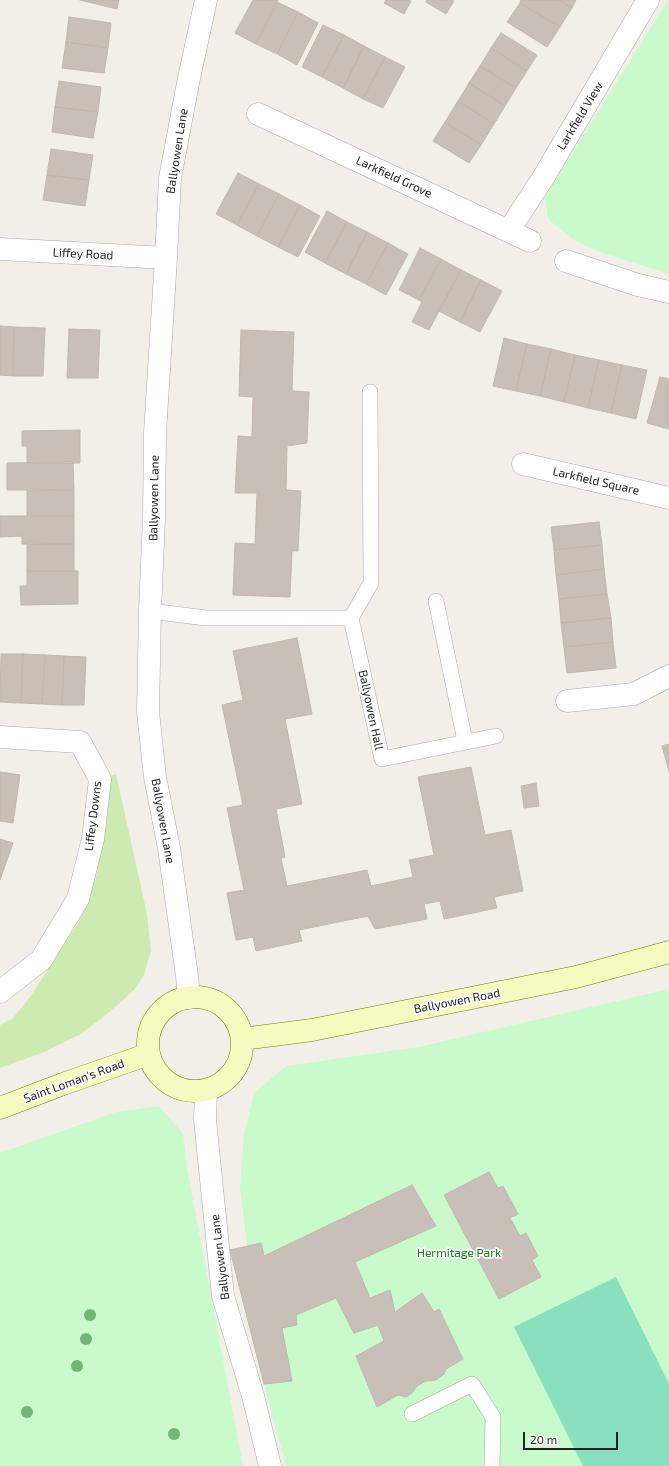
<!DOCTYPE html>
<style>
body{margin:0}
#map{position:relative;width:669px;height:1466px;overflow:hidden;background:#f2efe9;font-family:"Exo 2",sans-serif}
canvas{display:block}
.scale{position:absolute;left:523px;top:1432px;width:95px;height:18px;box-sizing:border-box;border:2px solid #222;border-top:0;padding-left:5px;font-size:12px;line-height:14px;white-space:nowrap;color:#222;-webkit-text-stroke:3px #fff;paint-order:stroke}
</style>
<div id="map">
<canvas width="669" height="1466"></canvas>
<div class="scale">20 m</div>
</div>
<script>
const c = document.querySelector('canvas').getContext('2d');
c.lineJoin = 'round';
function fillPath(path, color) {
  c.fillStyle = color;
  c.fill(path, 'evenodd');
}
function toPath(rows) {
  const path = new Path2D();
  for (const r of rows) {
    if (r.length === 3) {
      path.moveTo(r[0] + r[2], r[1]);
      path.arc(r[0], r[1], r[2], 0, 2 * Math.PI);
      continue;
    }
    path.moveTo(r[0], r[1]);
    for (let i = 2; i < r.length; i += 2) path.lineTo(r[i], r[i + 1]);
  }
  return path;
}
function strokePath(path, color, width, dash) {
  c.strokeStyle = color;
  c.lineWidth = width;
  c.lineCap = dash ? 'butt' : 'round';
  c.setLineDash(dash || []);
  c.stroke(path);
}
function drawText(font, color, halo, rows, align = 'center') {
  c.font = font + ' "Exo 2",sans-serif';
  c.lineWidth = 3.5;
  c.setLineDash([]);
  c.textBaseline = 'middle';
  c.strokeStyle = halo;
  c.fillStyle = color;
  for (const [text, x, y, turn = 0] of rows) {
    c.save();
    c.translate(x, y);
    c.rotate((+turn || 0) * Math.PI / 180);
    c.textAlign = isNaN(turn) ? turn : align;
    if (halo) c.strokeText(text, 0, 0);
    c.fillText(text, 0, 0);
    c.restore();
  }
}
fillPath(toPath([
 [116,774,147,914,151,951,144,975,134,990,122,1001,101,1019,79,1035,44,1052,0,1068,0,1025,13,1018,30,997,78,923,88,903,97,873,106,820,108,776]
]), '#cdebb0');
fillPath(toPath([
 [668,0,669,0,669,274,600,252,572,239,548,219,545,197],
 [669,989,669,1466,286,1466,264,1384,240,1187,244,1135,254,1093,286,1066,419,1047],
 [159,1106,183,1134,187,1168,243,1466,0,1466,0,1153,116,1112]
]), '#c8facc');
fillPath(toPath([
 [616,1277,669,1384,669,1466,583,1466,514,1327]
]), '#88e0be');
const building = toPath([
 [80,0,119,0,117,9,80,0],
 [253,0,278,0,256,44,235,33,253,0],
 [386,0,409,0,411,1,404,14,384,3,386,0],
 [427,0,452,0,454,1,446,14,426,2,427,0],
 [521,0,559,0,572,8,560,27,520,3,521,0],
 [559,0,576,0,572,8,559,0],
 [277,2,298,12,277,54,256,44,277,2],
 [520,3,560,27,547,47,507,22,520,3],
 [298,12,318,23,297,65,277,54,298,12],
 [69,17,111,23,108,48,66,42,69,17],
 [323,25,344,35,322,77,302,67,323,25],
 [501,33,537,55,527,71,491,48,501,33],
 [344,35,364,46,343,88,322,77,344,35],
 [66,42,108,48,104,73,62,68,66,42],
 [364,46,385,57,363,99,343,88,364,46],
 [491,48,527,71,516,88,480,66,491,48],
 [385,57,405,67,383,108,363,99,385,57],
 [480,66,516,88,505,106,469,83,480,66],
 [59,81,101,87,98,112,55,107,59,81],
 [469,83,505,106,494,124,458,101,469,83],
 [458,101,494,124,481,145,445,122,458,101],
 [55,107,98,112,93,138,52,132,55,107],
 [445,122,481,145,469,163,433,141,445,122],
 [51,149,93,155,89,180,47,175,51,149],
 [238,173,259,184,237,225,216,214,238,173],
 [47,175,89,180,85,206,43,200,47,175],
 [259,184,279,194,257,236,237,225,259,184],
 [279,194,300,205,278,247,257,236,279,194],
 [300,205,320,216,298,257,278,247,300,205],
 [327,211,347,222,325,263,305,252,327,211],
 [347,222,367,232,346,274,325,263,347,222],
 [367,232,388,243,366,284,346,274,367,232],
 [388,243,408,254,386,295,366,284,388,243],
 [420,248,441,259,419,300,399,290,420,248],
 [441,259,461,270,429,330,412,322,422,302,419,300,441,259],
 [461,270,481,280,460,322,439,311,461,270],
 [481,280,502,291,480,332,460,322,481,280],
 [0,326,14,327,13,376,0,375,0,326],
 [14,327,45,328,43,376,13,376,14,327],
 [69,329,100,330,98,378,67,378,69,329],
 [241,330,294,332,292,391,309,392,307,443,287,446,286,490,301,491,298,551,292,551,290,597,233,595,235,543,255,544,257,493,235,493,238,436,252,437,253,397,239,396,241,330],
 [504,338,527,344,516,391,493,386,504,338],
 [527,344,551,349,540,396,516,391,527,344],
 [551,349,575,355,564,402,540,396,551,349],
 [575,355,599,360,588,408,564,402,575,355],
 [599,360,622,365,611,413,588,408,599,360],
 [622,365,647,370,636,419,611,413,622,365],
 [660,377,669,379,669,429,647,423,660,377],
 [80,430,80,463,27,463,27,446,22,446,22,431,80,430],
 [73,462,74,490,7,490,7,463,73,462],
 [27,489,74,490,74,516,27,516,27,489],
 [0,516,74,516,74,544,22,544,22,536,0,537,0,516],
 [599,522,602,545,554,550,551,527,599,522],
 [27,543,74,544,74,571,27,571,27,543],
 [602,545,604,569,556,575,554,550,602,545],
 [604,569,607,594,559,599,556,575,604,569],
 [27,571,78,571,78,604,21,605,20,586,27,586,27,571],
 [607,594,611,618,561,623,559,599,607,594],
 [611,618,613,642,564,647,561,623,611,618],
 [297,638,312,714,285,719,302,804,276,809,285,857,281,858,287,886,367,870,371,886,413,877,409,860,434,855,418,777,471,767,485,835,511,830,523,891,494,897,497,908,444,919,440,901,424,904,427,919,375,929,368,916,299,930,302,941,256,951,253,937,236,940,227,893,244,890,227,808,243,805,222,705,243,700,233,651,297,638],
 [613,642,616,668,567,673,564,647,613,642],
 [1,654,23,654,21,703,0,702,1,654],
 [23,654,45,655,42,704,21,703,23,654],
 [45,655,64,656,62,705,42,704,45,655],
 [64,656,86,657,84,705,62,705,64,656],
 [669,744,669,771,662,746,669,744],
 [0,772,20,775,13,823,0,821,0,772],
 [536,783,539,806,524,808,521,786,536,783],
 [0,839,13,843,0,880,0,839],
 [489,1172,498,1188,503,1186,518,1214,510,1218,520,1236,526,1233,538,1256,532,1260,541,1277,499,1299,444,1195,489,1172],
 [412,1185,436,1226,355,1262,370,1298,390,1290,395,1312,422,1293,434,1312,439,1309,463,1359,446,1369,444,1374,436,1380,426,1381,417,1386,412,1393,406,1397,398,1395,377,1407,356,1356,384,1341,378,1325,354,1333,336,1298,296,1315,297,1325,282,1328,292,1381,264,1384,230,1250,261,1243,264,1256,412,1185]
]);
fillPath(building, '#c7bfb8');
strokePath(building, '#c4b6ab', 1);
const lane = toPath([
 [370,392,371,583,351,618,382,759,496,736],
 [436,601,465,741],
 [150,611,206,618,351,618],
 [412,1414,472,1384,493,1417,492,1466]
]);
const street = toPath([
 [258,114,530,241],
 [509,230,543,178,648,0],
 [0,249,166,258],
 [566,261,638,285,669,292],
 [523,464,669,498],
 [567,701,634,694,669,676],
 [0,737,80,742,100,779,93,839,78,899,41,960,0,992],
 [189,998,187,976,169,848,155,777,148,712,150,611,154,518,155,433,166,258,170,178,189,78,206,0],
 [206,1090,205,1120,223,1296,253,1396,270,1466]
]);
const secondary = toPath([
 [195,1044,47],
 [242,1039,312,1030,576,977,669,952],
 [0,1108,63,1084,149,1054]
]);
strokePath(lane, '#a9a9a9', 16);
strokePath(street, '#a9a9a9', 23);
strokePath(secondary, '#707d05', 23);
strokePath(lane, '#fff', 15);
strokePath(street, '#fff', 22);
strokePath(secondary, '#f7fabf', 22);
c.fillStyle = '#74b475';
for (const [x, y] of [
 [90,1315],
 [86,1339],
 [77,1366],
 [27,1412],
 [174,1434]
]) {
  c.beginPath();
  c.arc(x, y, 6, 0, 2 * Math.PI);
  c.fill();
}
drawText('12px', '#222', '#fff', [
 ["Larkfield View",580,116,-59],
 ["Ballyowen Lane",177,151,-81],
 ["Larkfield Grove",394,177,25],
 ["Liffey Road",83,254,3],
 ["Larkfield Square",596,481,13],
 ["Ballyowen Lane",154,498,-89],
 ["Ballyowen Hall",371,710,78],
 ["Liffey Downs",93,816,-83],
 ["Ballyowen Lane",163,821,80],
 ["Ballyowen Road",457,1001,-11],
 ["Saint Loman's Road",74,1081,-20],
 ["Ballyowen Lane",220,1257,-97]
]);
drawText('12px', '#0c8416', '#fff', [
 ["Hermitage Park",459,1253]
]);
</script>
